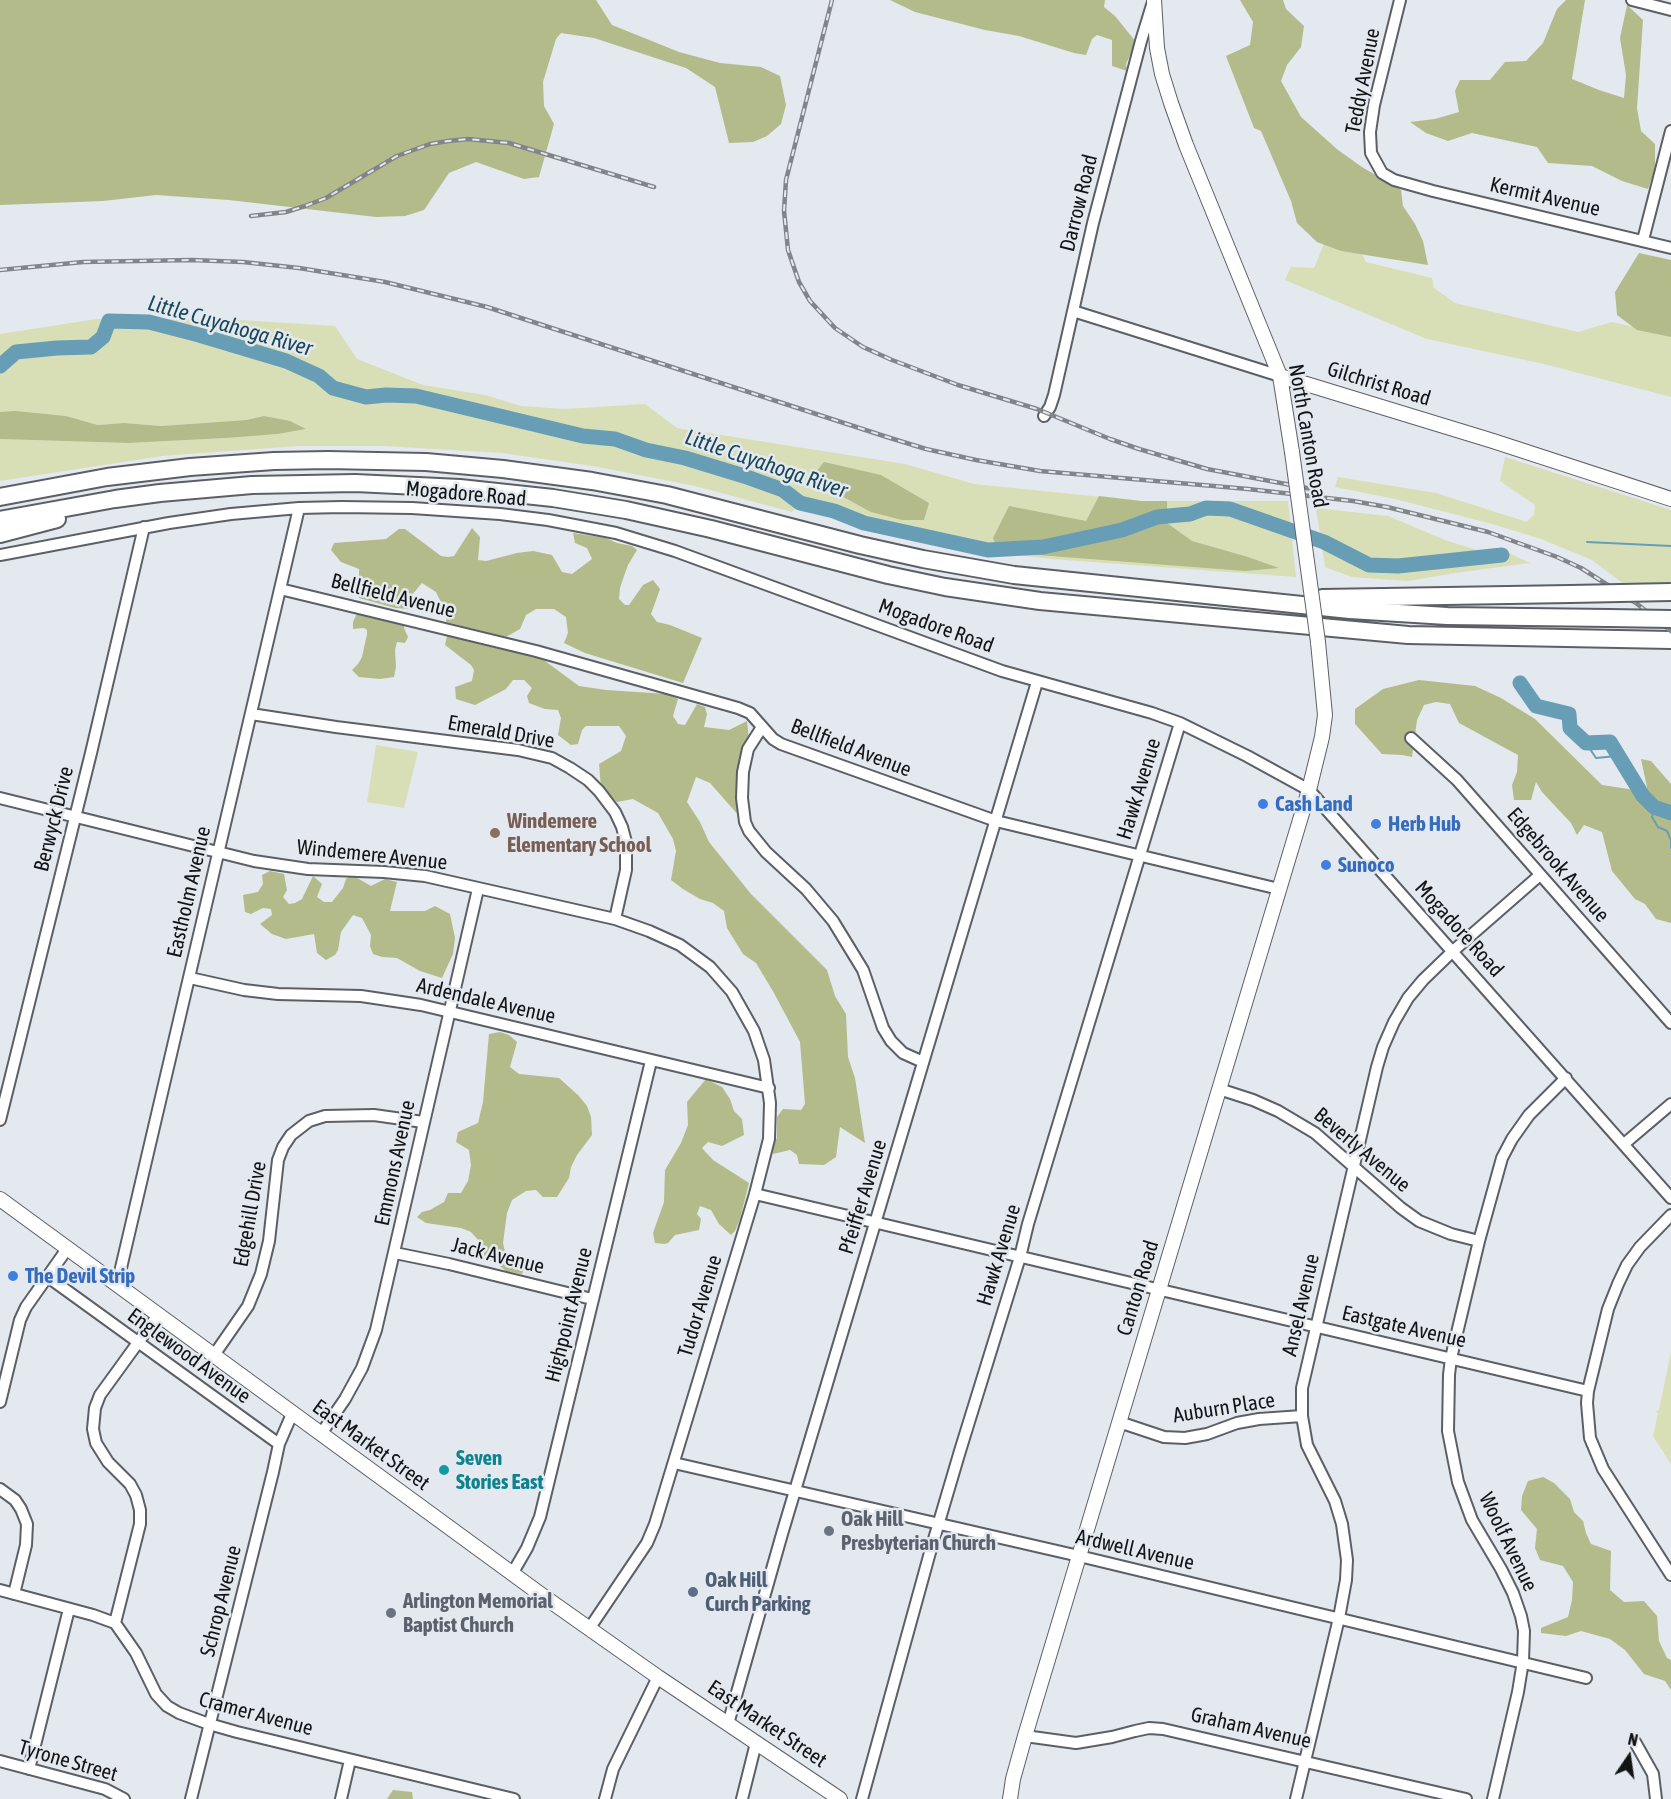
<!DOCTYPE html>
<style>
body{margin:0}
#map{position:relative;width:1671px;height:1799px;overflow:hidden;background:#e4e8ef;font-family:"Asap Condensed",sans-serif}
canvas{display:block}
.north{position:absolute;left:1599px;top:1727px;width:60px;height:60px;-webkit-text-stroke:4px #e4e8ef;paint-order:stroke;rotate:13deg;font-size:16px;font-weight:700;line-height:24px;text-align:center;color:#121416}
.north::after{content:'';display:block;margin:auto;width:21px;height:27px;background:#121416;clip-path:polygon(50% 0,100% 100%,50% 72%,0 100%)}
</style>
<div id="map">
<canvas width="1671" height="1799"></canvas>
<div class="north">N</div>
</div>
<script>
const c = document.querySelector('canvas').getContext('2d');
c.lineJoin = 'round';
function fillPath(path, color) {
  c.fillStyle = color;
  c.fill(path, 'evenodd');
}
function toPath(rows) {
  const path = new Path2D();
  for (const r of rows) {
    path.moveTo(r[0], r[1]);
    for (let i = 2; i < r.length; i += 2) path.lineTo(r[i], r[i + 1]);
  }
  return path;
}
function strokePath(path, color, width, dash) {
  c.strokeStyle = color;
  c.lineWidth = width;
  c.lineCap = dash ? 'butt' : 'round';
  c.setLineDash(dash || []);
  c.stroke(path);
}
function drawText(font, color, halo, rows, align = 'center') {
  c.font = font + ' "Asap Condensed",sans-serif';
  c.lineWidth = 5;
  c.setLineDash([]);
  c.textBaseline = 'middle';
  c.strokeStyle = halo;
  c.fillStyle = color;
  for (const [text, x, y, turn = 0] of rows) {
    c.save();
    c.translate(x, y);
    c.rotate((+turn || 0) * Math.PI / 180);
    c.textAlign = isNaN(turn) ? turn : align;
    if (halo) c.strokeText(text, 0, 0);
    c.fillText(text, 0, 0);
    c.restore();
  }
}
fillPath(toPath([
 [1324,244,1341,251,1362,254,1366,262,1432,278,1434,288,1455,303,1578,332,1612,322,1671,335,1671,397,1544,364,1427,339,1285,280,1291,267,1314,268],
 [97,319,224,319,335,326,357,359,423,385,485,395,521,406,565,409,645,404,677,428,905,464,974,484,1141,501,1288,501,1296,577,1052,559,962,549,880,531,796,508,792,512,695,486,593,466,502,453,384,446,298,446,162,456,0,481,0,439,128,443,227,438,278,434,305,429,265,416,246,420,161,426,124,423,98,425,66,416,0,412,0,334],
 [1505,457,1671,510,1671,582,1624,584,1592,560,1541,539,1492,524,1395,499,1335,487,1338,477,1436,493,1527,522,1534,514,1535,505,1500,481],
 [1316,508,1388,516,1445,540,1483,552,1503,550,1530,563,1455,573,1408,581,1352,577,1325,567],
 [376,745,418,752,404,808,367,802],
 [1671,1352,1671,1464,1653,1436,1658,1414,1656,1411,1659,1410]
]), '#d8dfb7');
fillPath(toPath([
 [0,0,596,0,612,25,679,52,720,63,761,67,780,76,786,105,781,124,767,136,753,142,729,143,715,87,686,68,594,38,561,33,556,39,543,82,544,106,554,124,539,177,524,179,476,162,449,173,424,210,405,216,376,217,229,200,156,195,103,201,0,205],
 [890,0,1105,0,1104,7,1115,16,1136,42,1126,64,1127,71,1112,66,1112,40,1097,35,1092,39,1086,55,1074,53,1019,36,985,30,915,12],
 [1240,0,1283,0,1286,9,1304,26,1301,47,1287,65,1281,81,1301,117,1338,150,1362,167,1401,190,1403,206,1415,224,1423,241,1428,265,1341,251,1317,242,1297,223,1291,201,1261,131,1254,128,1226,56,1250,45,1253,22],
 [1566,0,1585,0,1572,79,1599,90,1624,98,1626,75,1620,38,1627,5,1643,20,1637,108,1641,131,1655,144,1655,169,1648,189,1622,181,1592,166,1548,163,1537,147,1472,133,1448,141,1426,133,1410,122,1435,119,1459,112,1455,91,1460,80,1490,80,1505,62,1526,61,1543,43,1557,9],
 [1639,253,1671,260,1671,337,1637,330,1617,315,1615,292],
 [15,411,66,416,98,425,124,423,161,426,246,420,264,416,290,421,306,429,278,434,227,438,128,443,0,439,0,412],
 [824,462,881,475,929,503,924,520,902,520,871,512,810,479],
 [1099,496,1141,501,1167,501,1167,523,1192,541,1248,557,1279,568,1245,571,999,552,993,538,1009,506,1086,521],
 [472,528,480,537,478,560,486,561,517,553,533,551,552,555,562,572,572,574,592,559,587,548,575,543,573,533,606,538,617,543,632,546,637,550,628,565,624,576,620,588,619,599,625,605,629,605,643,585,653,580,660,589,651,614,657,622,670,625,702,638,683,683,585,653,564,643,568,633,566,617,554,609,536,609,526,615,520,629,506,637,446,622,447,615,436,592,422,583,411,596,410,609,395,608,359,598,359,569,341,562,331,550,334,543,386,539,399,529,405,529,441,556,448,557,454,556],
 [358,611,405,622,404,628,408,637,405,643,397,642,395,650,396,667,394,677,380,679,359,677,352,670,358,664,362,657,367,634,367,630,364,628,353,629,353,622],
 [447,636,458,636,541,658,579,686,606,690,667,694,678,699,673,716,678,724,685,725,697,704,705,707,707,714,704,727,729,730,747,721,749,739,740,817,710,783,696,777,687,802,700,822,709,842,751,894,827,970,835,996,846,1014,848,1057,855,1078,865,1143,840,1127,836,1157,824,1165,799,1164,797,1155,790,1150,773,1154,772,1146,777,1138,777,1117,783,1109,801,1110,805,1104,800,1042,774,993,756,963,743,954,727,928,724,911,713,903,700,899,683,889,671,880,676,851,673,839,658,813,633,799,617,802,601,787,599,764,621,751,626,736,619,726,586,726,582,730,578,744,571,745,558,735,561,718,558,710,545,709,529,703,527,696,532,688,524,680,513,680,506,689,475,705,456,699,455,687,472,681,474,670,471,665,445,645],
 [1419,680,1475,686,1501,698,1535,719,1602,785,1648,792,1641,759,1651,761,1671,784,1671,923,1656,919,1645,904,1635,899,1612,871,1602,832,1584,825,1577,835,1571,823,1542,792,1536,782,1531,800,1514,800,1512,785,1517,772,1518,755,1459,723,1450,704,1436,702,1424,705,1417,720,1412,757,1402,755,1382,754,1355,724,1355,709,1383,689],
 [270,871,284,874,287,890,283,897,289,904,295,903,302,899,313,876,322,884,317,897,324,902,332,902,343,888,346,879,352,875,371,886,385,879,397,882,390,911,425,911,435,906,450,914,455,938,453,954,442,978,420,971,397,958,382,957,373,954,370,946,371,935,362,918,353,915,341,932,338,950,335,955,326,960,317,953,314,934,286,939,272,934,260,924,272,915,271,909,263,908,251,914,245,912,243,895,258,892,263,884,262,875],
 [500,1032,509,1035,517,1042,510,1067,519,1074,559,1078,578,1095,587,1106,591,1117,592,1135,577,1155,571,1167,569,1178,557,1197,543,1197,536,1190,526,1191,512,1200,507,1213,503,1243,506,1256,526,1261,522,1274,506,1271,495,1262,486,1260,479,1241,471,1232,461,1228,426,1223,417,1217,422,1212,430,1210,444,1202,448,1193,461,1193,468,1181,471,1165,469,1150,456,1142,458,1132,478,1123,483,1102,489,1034],
 [706,1079,722,1087,730,1099,734,1111,742,1119,744,1135,722,1146,708,1142,702,1148,713,1160,749,1183,740,1219,735,1231,731,1235,719,1224,711,1210,700,1206,697,1214,701,1219,699,1230,675,1235,668,1243,664,1244,655,1243,653,1233,664,1202,665,1170,681,1143,688,1125,687,1102],
 [1543,1477,1554,1483,1570,1499,1574,1512,1583,1521,1586,1533,1591,1544,1611,1551,1610,1590,1624,1602,1644,1601,1657,1616,1659,1641,1667,1658,1671,1660,1671,1690,1665,1681,1644,1674,1625,1650,1610,1639,1581,1631,1566,1636,1541,1633,1541,1628,1568,1617,1572,1600,1573,1582,1563,1566,1540,1560,1535,1548,1537,1529,1521,1510,1522,1496,1528,1481],
 [393,1790,412,1792,413,1799,387,1799]
]), '#b3bb8a');
strokePath(toPath([
 [1587,542,1671,546],
 [1499,555,1502,555],
 [1586,743,1596,758,1617,756],
 [1654,807,1652,817,1658,827,1667,831,1671,840],
 [1671,840,1671,848]
]), '#679eb6', 2);
strokePath(toPath([
 [0,366,16,352,57,348,91,347,103,337,109,321,149,322,199,335,286,361,319,376,333,388,366,397,386,395,416,396,583,436,615,439,646,450,685,458,744,476,783,490,800,503,834,511,864,523,988,550,1043,547,1122,530,1157,517,1190,514,1206,508,1230,509,1324,542,1369,565,1398,566,1502,555],
 [1520,683,1536,706,1569,714,1570,728,1586,743,1610,742,1643,796,1654,807,1671,813]
]), '#679eb6', 15);
const minor = toPath([
 [1400,0,1374,105,1370,132,1371,153,1382,173,1394,180,1433,191,1671,248],
 [1632,0,1671,10],
 [1643,240,1671,131],
 [1073,311,1280,376],
 [1044,416,1050,407,1054,395,1093,223,1141,41,1152,5],
 [0,555,169,523,231,514,299,508,341,507,412,508,500,514,548,520,616,533,675,551,1002,671,1152,713,1180,723,1247,756,1309,790,1671,1198],
 [280,589,536,651,738,708,750,713,773,739,781,744,996,821,1279,889],
 [251,714,336,727,518,750,552,758,570,768,588,780,599,791,615,812,622,827,626,842,626,870,615,919],
 [762,727,748,749,743,772,742,798,745,822,749,831,766,852,806,889,833,921,863,970,883,1028,891,1041,903,1053,923,1062],
 [1411,738,1457,780,1671,1023],
 [0,798,254,861,308,869,384,872,425,876,615,919,649,931,680,945,710,967,732,992,754,1031,764,1060,770,1103,769,1139,755,1194,655,1524,647,1543,589,1629],
 [190,978,244,990,278,994,361,996,421,1005,769,1088],
 [1219,1089,1253,1100,1278,1111,1315,1133,1401,1208,1419,1221,1451,1234,1479,1241],
 [0,1120,91,753,144,527],
 [1624,1144,1671,1104],
 [755,1194,1588,1391],
 [1671,1215,1640,1247,1627,1265,1618,1284,1608,1309,1588,1391,1587,1403,1590,1438,1603,1469,1671,1575],
 [395,1253,449,1264,592,1299],
 [48,1277,279,1444],
 [117,1285,299,508],
 [214,1355,248,1306,261,1274,269,1241,278,1160,283,1147,291,1135,309,1121,325,1116,374,1115,423,1122],
 [0,1402,20,1320,26,1307,67,1249],
 [1119,1422,1164,1437,1185,1438,1207,1434,1237,1423,1259,1419,1302,1416],
 [321,1434,345,1399,362,1368,376,1330,478,889],
 [674,1463,1079,1556,1586,1678],
 [0,1489,15,1500,21,1509,27,1524,26,1545,14,1594],
 [512,1574,527,1548,540,1517,651,1061],
 [0,1590,93,1615,115,1623,136,1653,156,1694,167,1706,179,1713,209,1724,237,1732,514,1799],
 [115,1623,140,1524,140,1510,136,1495,130,1484,108,1462,96,1443,93,1429,95,1408,100,1395,158,1315],
 [728,1724,782,1534,1037,682],
 [1025,1736,1076,1743,1112,1737,1135,1731,1149,1728,1163,1729,1466,1799],
 [1635,1742,1653,1774,1656,1799],
 [0,1761,105,1789,124,1799],
 [29,1769,69,1609],
 [191,1799,273,1472,279,1444,292,1414],
 [341,1799,350,1760],
 [605,1799,613,1769,658,1677],
 [742,1799,756,1743],
 [862,1799,929,1556,960,1451,1020,1257,1028,1224,1180,723],
 [1296,1799,1339,1618,1346,1580,1347,1560,1342,1524,1335,1501,1307,1445,1302,1416,1302,1388,1377,1067,1383,1047,1394,1022,1408,998,1423,980,1453,951,1540,875],
 [1493,1799,1518,1692,1523,1661,1524,1631,1521,1616,1513,1593,1501,1569,1472,1520,1458,1482,1448,1431,1449,1375,1451,1358,1479,1241,1502,1158,1512,1139,1529,1115,1566,1078]
]);
const major = toPath([
 [1154,0,1157,48,1162,74,1171,103,1186,145,1280,376,1292,452],
 [1280,376,1493,441,1671,499],
 [0,1199,543,1596,658,1677,840,1799],
 [1010,1799,1013,1779,1025,1736,1309,790,1322,737,1325,715,1318,642]
]);
const highway = toPath([
 [0,497,107,477,190,467,274,461,328,460,426,462,503,469,592,481,667,495,860,545,923,559,1014,575,1350,610,1447,616,1609,618],
 [0,520,115,499,160,493,252,485,355,483,460,488,553,498,626,510,711,529,888,575,945,587,1040,601,1408,635,1671,640],
 [0,534,57,519],
 [1322,598,1570,594]
]);
strokePath(minor, '#5c6066', 14);
strokePath(major, '#5c6066', 16);
strokePath(highway, '#5c6066', 20);
strokePath(minor, '#fff', 10);
strokePath(major, '#fff', 14);
strokePath(highway, '#fff', 16);
const rail = toPath([
 [832,0,786,180,784,211,788,250,799,282,810,301,835,328,863,347,892,360,958,385,1037,409,1110,439,1139,449,1207,469,1312,489],
 [251,216,286,212,305,206,326,198,397,156,430,144,448,141,468,139,509,143,654,187],
 [0,270,83,262,192,260,243,262,299,268,385,282,487,307,887,437,926,449,976,460,1040,471,1248,489,1353,501,1387,507,1488,532,1557,557,1581,568,1636,603,1671,631]
]);
strokePath(rail, '#818489', 4.5);
strokePath(rail, '#e4e8ef', 2, [7]);
const majorBridge = toPath([
 [1292,452,1318,642]
]);
const highwayBridge = toPath([
 [1570,594,1671,592],
 [1609,618,1671,619]
]);
strokePath(majorBridge, '#5c6066', 16, []);
strokePath(highwayBridge, '#5c6066', 20, []);
strokePath(majorBridge, '#fff', 14);
strokePath(highwayBridge, '#fff', 16);
for (const [x, y, r, color] of [
 [1263,804,6,"#3f7fe0"],
 [1376,824,6,"#3f7fe0"],
 [495,833,6,"#8d6e63"],
 [1326,865,6,"#3f7fe0"],
 [13,1276,6,"#3f7fe0"],
 [444,1470,6,"#0f9aa8"],
 [829,1531,6,"#6b7280"],
 [693,1592,6,"#5c6f8a"],
 [391,1613,6,"#6b7280"]
]) {
  const dot = new Path2D();
  dot.arc(x, y, r, 0, 2 * Math.PI);
  c.fillStyle = color;
  c.fill(dot);
  strokePath(dot, '#e4e8ef', 2);
}
drawText('21px', '#121416', '#e4e8ef', [
 ["Teddy Avenue",1363,81,-79],
 ["Kermit Avenue",1545,197,13],
 ["Darrow Road",1079,203,-76],
 ["Gilchrist Road",1379,384,17],
 ["North Canton Road",1308,436,80],
 ["Mogadore Road",466,494,5],
 ["Bellfield Avenue",393,596,14],
 ["Mogadore Road",936,626,20],
 ["Emerald Drive",501,732,10],
 ["Bellfield Avenue",851,748,21],
 ["Hawk Avenue",1139,789,-73],
 ["Berwyck Drive",54,819,-76],
 ["Windemere Avenue",372,855,6],
 ["Edgebrook Avenue",1558,865,49],
 ["Eastholm Avenue",189,892,-77],
 ["Mogadore Road",1459,929,48],
 ["Ardendale Avenue",486,1001,13],
 ["Beverly Avenue",1362,1150,40],
 ["Emmons Avenue",395,1163,-78],
 ["Pfeiffer Avenue",863,1197,-73],
 ["Edgehill Drive",250,1214,-80],
 ["Hawk Avenue",999,1255,-73],
 ["Jack Avenue",498,1256,14],
 ["Canton Road",1138,1288,-73],
 ["Ansel Avenue",1301,1305,-77],
 ["Tudor Avenue",700,1306,-73],
 ["Highpoint Avenue",569,1315,-76],
 ["Eastgate Avenue",1404,1327,13],
 ["Englewood Avenue",189,1356,36],
 ["Auburn Place",1224,1408,-9],
 ["East Market Street",371,1445,36],
 ["Woolf Avenue",1508,1542,64],
 ["Ardwell Avenue",1135,1550,13],
 ["Schrop Avenue",221,1601,-76],
 ["Cramer Avenue",256,1714,15],
 ["East Market Street",767,1724,34],
 ["Graham Avenue",1251,1728,13],
 ["Tyrone Street",68,1761,16]
]);
drawText('bold 21px', '#366cbe', '#e4e8ef', [
 ["Cash Land",1275,804],
 ["Herb Hub",1388,824],
 ["Sunoco",1338,865],
 ["The Devil Strip",25,1276]
], 'left');
drawText('bold 21px', '#785e54', '#e4e8ef', [
 ["Windemere",507,821],
 ["Elementary School",507,845]
], 'left');
drawText('bold 21px', '#0d838f', '#e4e8ef', [
 ["Seven",456,1458],
 ["Stories East",456,1482]
], 'left');
drawText('bold 21px', '#5b616d', '#e4e8ef', [
 ["Oak Hill",841,1519],
 ["Presbyterian Church",841,1543],
 ["Arlington Memorial",403,1601],
 ["Baptist Church",403,1625]
], 'left');
drawText('bold 21px', '#4e5e75', '#e4e8ef', [
 ["Oak Hill",705,1580],
 ["Curch Parking",705,1604]
], 'left');
drawText('italic 22px', '#184759', '#e4e8ef', [
 ["Little Cuyahoga River",230,326,16],
 ["Little Cuyahoga River",766,464,19]
]);
</script>
